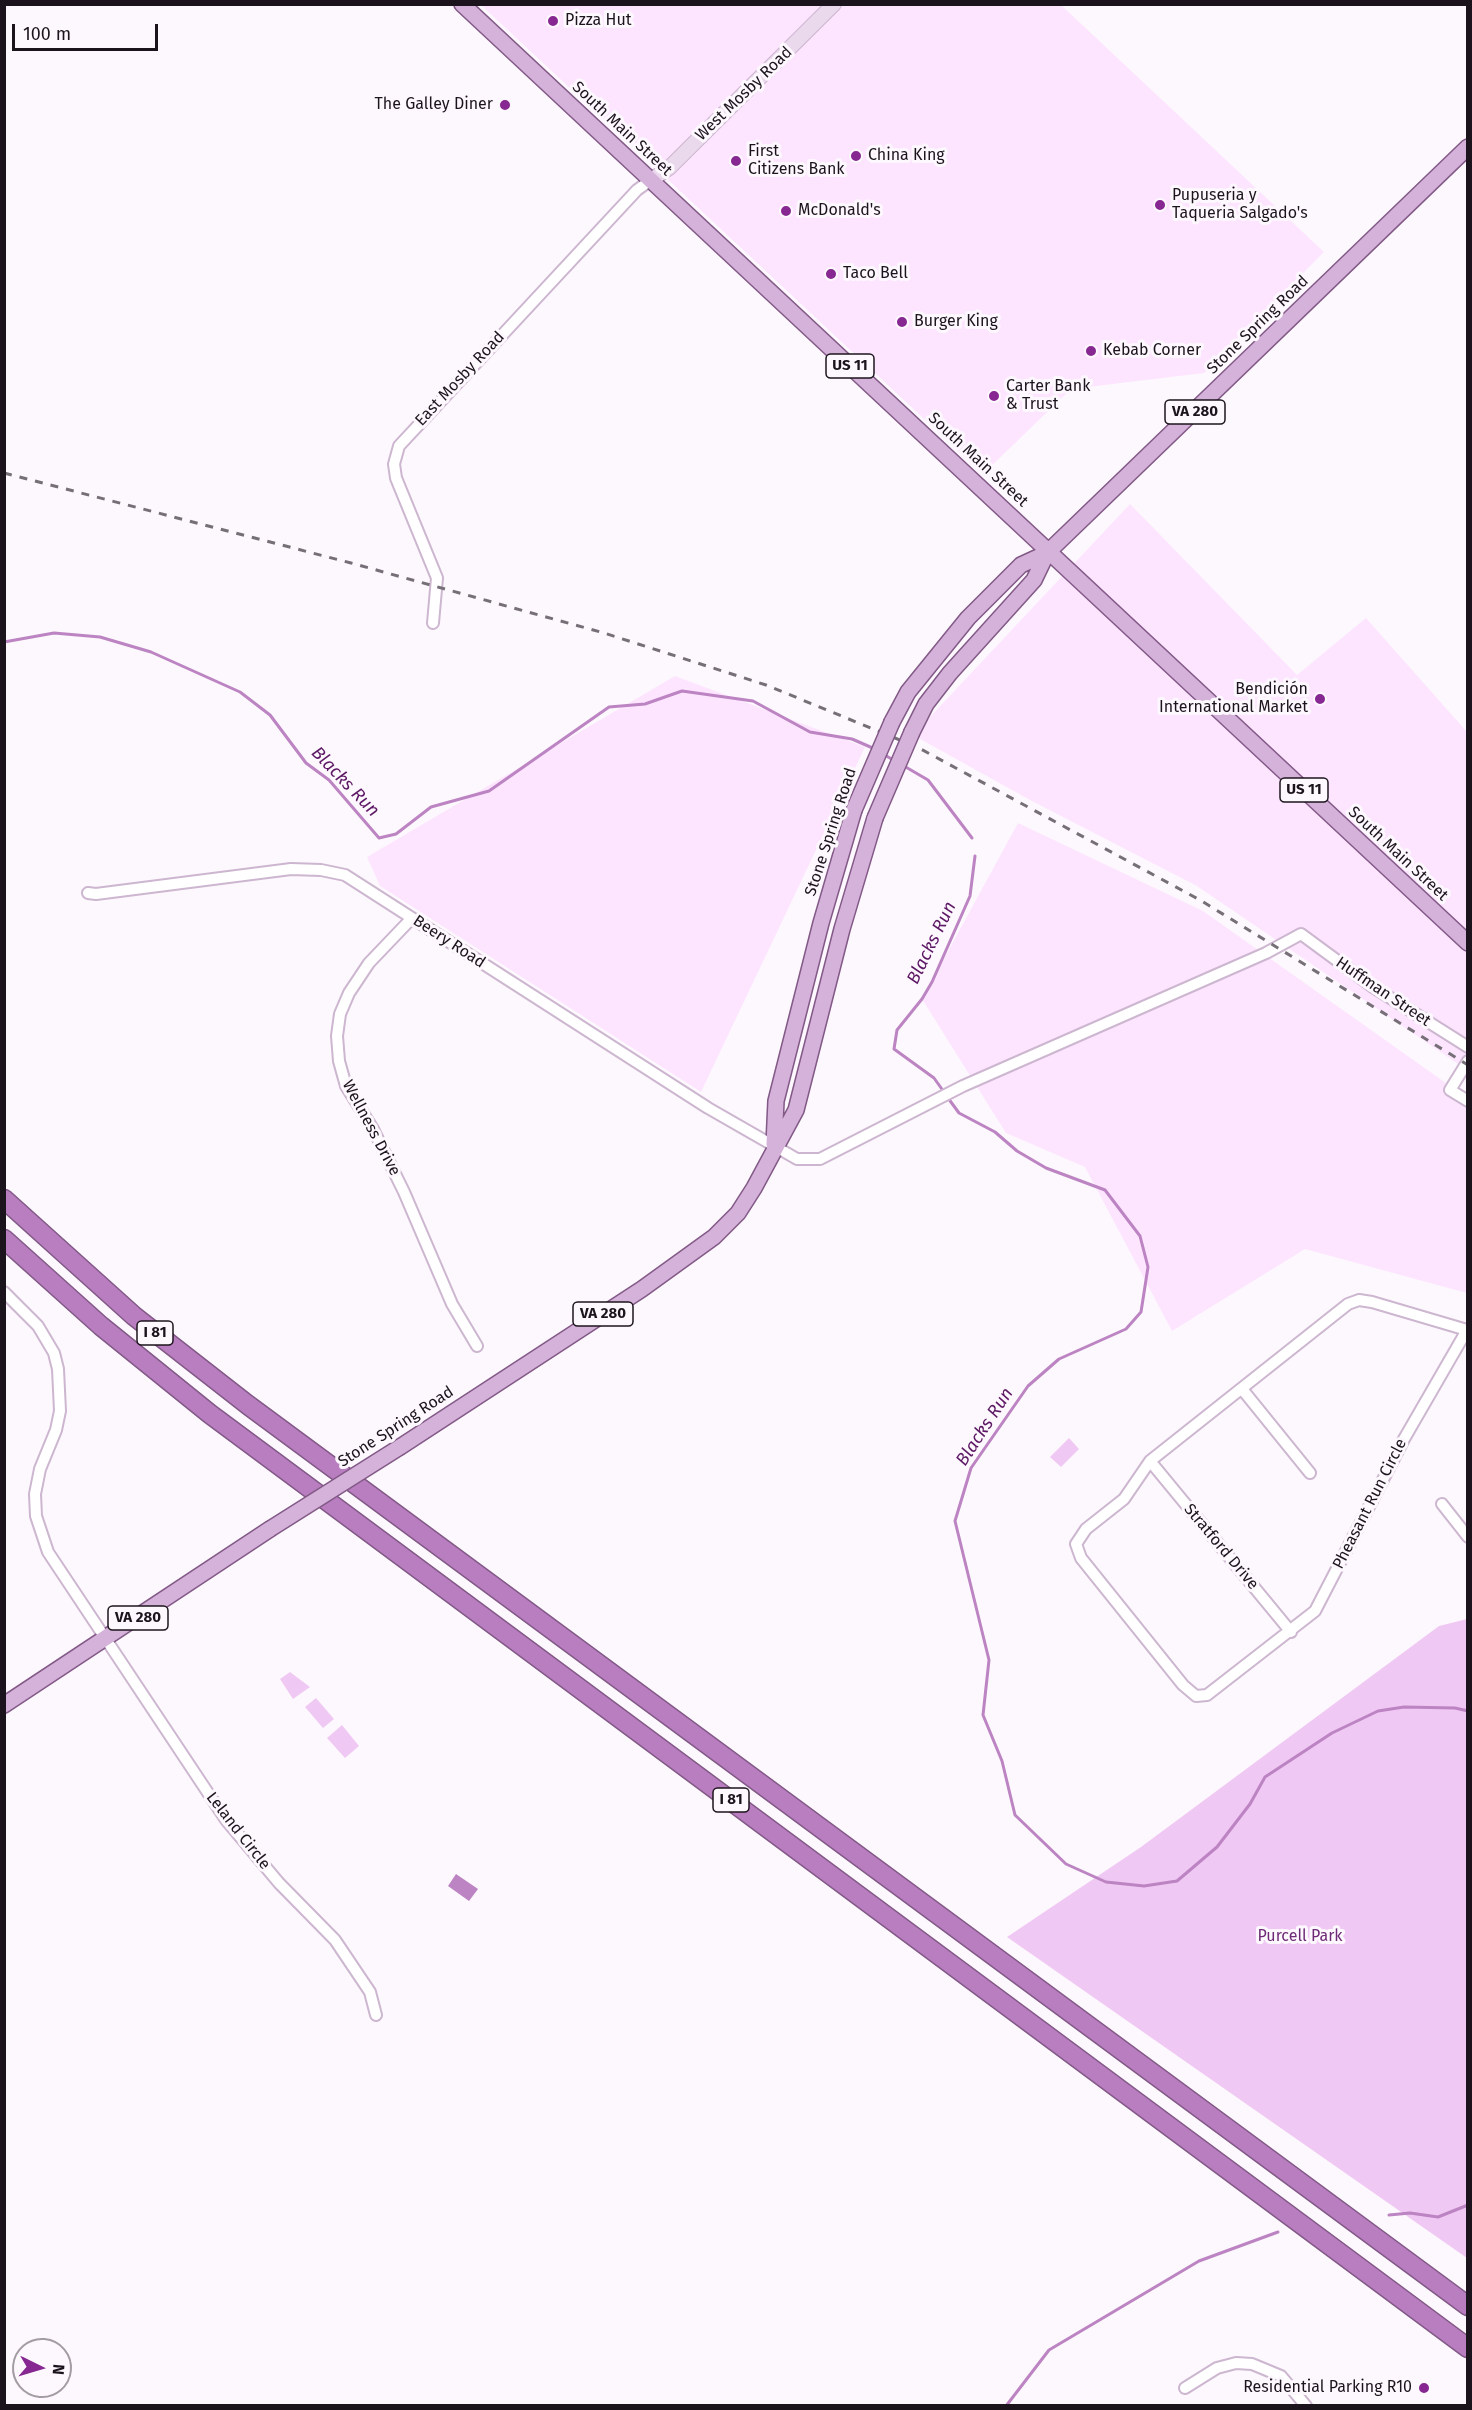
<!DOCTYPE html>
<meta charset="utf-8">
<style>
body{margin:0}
#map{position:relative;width:1472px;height:2410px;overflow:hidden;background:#fdf8fd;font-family:"Fira Sans",sans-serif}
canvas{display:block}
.frame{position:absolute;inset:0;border:6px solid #1c141d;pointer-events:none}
.north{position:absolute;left:12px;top:2338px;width:60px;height:60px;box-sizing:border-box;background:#fdf8fd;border:2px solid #a39da3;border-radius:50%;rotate:95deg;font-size:16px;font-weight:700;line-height:24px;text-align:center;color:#1c141d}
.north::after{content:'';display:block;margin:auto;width:21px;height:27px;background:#862792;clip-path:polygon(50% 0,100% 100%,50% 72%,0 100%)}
.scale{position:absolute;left:12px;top:24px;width:146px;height:27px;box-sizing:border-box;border:3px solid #1c141d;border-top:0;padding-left:8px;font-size:18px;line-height:21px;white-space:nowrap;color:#1c141d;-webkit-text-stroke:4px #fdf8fd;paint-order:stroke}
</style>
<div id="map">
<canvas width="1472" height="2410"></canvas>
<div class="frame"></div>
<div class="north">N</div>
<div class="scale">100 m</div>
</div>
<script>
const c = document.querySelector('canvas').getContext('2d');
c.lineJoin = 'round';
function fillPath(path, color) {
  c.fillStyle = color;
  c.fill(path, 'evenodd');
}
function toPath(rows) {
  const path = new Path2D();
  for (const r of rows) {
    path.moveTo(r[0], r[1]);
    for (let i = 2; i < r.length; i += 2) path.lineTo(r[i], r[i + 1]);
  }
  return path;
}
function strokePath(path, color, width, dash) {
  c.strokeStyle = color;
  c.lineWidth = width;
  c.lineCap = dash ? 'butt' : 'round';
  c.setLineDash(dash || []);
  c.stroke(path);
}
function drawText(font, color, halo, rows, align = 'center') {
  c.font = font + ' "Fira Sans",sans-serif';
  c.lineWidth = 6;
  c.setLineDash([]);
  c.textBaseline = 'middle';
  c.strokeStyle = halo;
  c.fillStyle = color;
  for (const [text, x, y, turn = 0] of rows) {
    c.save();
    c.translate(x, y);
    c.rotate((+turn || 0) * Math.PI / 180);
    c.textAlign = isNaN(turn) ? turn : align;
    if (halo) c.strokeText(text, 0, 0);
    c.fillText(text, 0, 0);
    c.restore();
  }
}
fillPath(toPath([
 [481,5,1061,5,1324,252,1204,373,1071,389,983,474],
 [1130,504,1297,675,1366,618,1467,732,1467,1070,1197,886,1030,800,913,735],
 [675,676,865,747,701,1092,380,886,367,857],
 [1018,823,1203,911,1467,1098,1467,1293,1305,1249,1172,1331,1085,1167,1006,1133,922,999]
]), '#fde5ff');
fillPath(toPath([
 [1069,1438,1079,1449,1061,1467,1050,1457],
 [1467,1619,1467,2258,1007,1937,1141,1847,1439,1626],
 [290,1672,310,1687,293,1699,280,1679],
 [316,1698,334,1719,323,1728,305,1707],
 [342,1725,359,1746,345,1758,327,1738]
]), '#f0c8f4');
fillPath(toPath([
 [456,1874,478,1889,469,1901,448,1886]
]), '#bc84c2');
strokePath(toPath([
 [4,642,54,633,100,637,151,652,240,692,270,715,306,763,329,780,379,838,396,834,431,807,489,791,609,707,645,704,682,691,753,701,810,732,852,739,875,749],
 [883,754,895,761],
 [904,766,928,780,972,838],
 [944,1092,934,1078,894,1049,897,1030,922,999,932,982,970,896,975,856],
 [948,1098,959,1113,995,1132,1017,1151,1046,1168,1105,1190,1140,1236,1148,1267,1141,1312,1126,1329,1059,1359,1028,1386,971,1468,955,1521,989,1660,983,1715,1002,1761,1015,1815,1066,1864,1106,1882,1144,1886,1177,1881,1217,1847,1250,1804,1265,1777,1332,1733,1378,1711,1404,1707,1455,1708,1468,1711],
 [1389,2215,1410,2213,1438,2217,1468,2205],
 [1006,2406,1049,2350,1199,2261,1278,2232]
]), '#bc84c2', 3);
const street = toPath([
 [433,623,437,578,396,478,394,464,399,446,637,190,651,180],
 [88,893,96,894,291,869,321,870,345,875,708,1108,797,1159,820,1159,963,1086,1266,953,1301,934,1373,987,1468,1047],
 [412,918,369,963,349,993,340,1014,337,1036,339,1061,346,1086,373,1129,404,1192,452,1304,477,1346],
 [1468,1061,1450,1090,1468,1101],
 [4,1292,38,1326,54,1353,58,1369,60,1411,56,1430,40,1469,35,1494,36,1516,48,1552,226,1820,279,1883,335,1940,370,1992,376,2015],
 [1359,1300,1372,1302,1467,1330,1404,1439,1315,1611,1207,1695,1196,1696,1183,1685,1081,1558,1076,1544,1086,1529,1124,1499,1150,1461,1348,1304,1359,1300],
 [1242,1389,1310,1473],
 [1150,1461,1291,1632],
 [1442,1504,1468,1537],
 [1185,2388,1217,2368,1236,2363,1252,2364,1281,2376,1306,2406]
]);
const secondary = toPath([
 [651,180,669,168,834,4]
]);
const primary = toPath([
 [462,4,1468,943],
 [892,722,908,692,968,618,1021,565,1047,553,1468,147],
 [912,732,926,704,950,673,1034,580,1047,553],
 [774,1144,776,1101,821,923,854,810],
 [400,1447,642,1289,714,1237,738,1213,754,1188,796,1110,842,929,875,818],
 [4,1705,270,1529]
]);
const highway = toPath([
 [4,1199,134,1316,248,1405,1468,2306],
 [4,1239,101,1326,210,1414,1468,2348]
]);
strokePath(street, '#cdb6d0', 14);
strokePath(secondary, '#cdb6d0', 16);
strokePath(primary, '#825987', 18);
strokePath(highway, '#825987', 21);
strokePath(street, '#fff', 10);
strokePath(secondary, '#ead8ec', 14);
strokePath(primary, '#d5b2d9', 15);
strokePath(highway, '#b97ec0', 18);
strokePath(toPath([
 [4,473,351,563,604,633,766,685,917,747,1200,900,1468,1065]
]), '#766f77', 3, [8, 8]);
const primaryBridge = toPath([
 [854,810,892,722],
 [875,818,912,732],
 [270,1529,400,1447]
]);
strokePath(primaryBridge, '#825987', 18, []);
strokePath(primaryBridge, '#d5b2d9', 15);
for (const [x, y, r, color] of [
 [553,21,6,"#862792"],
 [505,105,6,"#862792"],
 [856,156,6,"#862792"],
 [736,161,6,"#862792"],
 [1160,205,6,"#862792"],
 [786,211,6,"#862792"],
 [831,274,6,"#862792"],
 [902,322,6,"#862792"],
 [1091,351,6,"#862792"],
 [994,396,6,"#862792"],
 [1320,699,6,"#862792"],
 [1424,2388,6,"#862792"]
]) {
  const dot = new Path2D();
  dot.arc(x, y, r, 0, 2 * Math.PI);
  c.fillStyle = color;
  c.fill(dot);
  strokePath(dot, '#fdf8fd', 2);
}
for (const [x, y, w] of [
 [850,366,48],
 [1195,412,60],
 [1304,790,48],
 [603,1314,60],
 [155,1333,36],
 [138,1618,60],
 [731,1800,36]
]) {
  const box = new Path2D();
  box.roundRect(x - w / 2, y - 12, w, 24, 4.5);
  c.fillStyle = '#fdf8fd';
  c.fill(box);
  strokePath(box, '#1c141d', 1.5);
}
drawText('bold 15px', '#1c141d', null, [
 ["US 11",850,366],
 ["VA 280",1195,412],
 ["US 11",1304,790],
 ["VA 280",603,1314],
 ["I 81",155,1333],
 ["VA 280",138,1618],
 ["I 81",731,1800]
]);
drawText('16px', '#1c141d', '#fdf8fd', [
 ["Pizza Hut",565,21],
 ["The Galley Diner",493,105,"right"],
 ["First",748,152],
 ["Citizens Bank",748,170],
 ["China King",868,156],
 ["Pupuseria y",1172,196],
 ["Taqueria Salgado's",1172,214],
 ["McDonald's",798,211],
 ["Taco Bell",843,274],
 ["Burger King",914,322],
 ["Kebab Corner",1103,351],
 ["Carter Bank",1006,387],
 ["& Trust",1006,405],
 ["Bendición",1308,690,"right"],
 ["International Market",1308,708,"right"],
 ["Residential Parking R10",1412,2388,"right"]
], 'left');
drawText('16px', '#1c141d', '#fdf8fd', [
 ["West Mosby Road",744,94,-44],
 ["South Main Street",622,129,43],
 ["Stone Spring Road",1258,325,-44],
 ["East Mosby Road",460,379,-47],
 ["South Main Street",978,460,43],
 ["Stone Spring Road",831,832,-72],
 ["South Main Street",1398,854,43],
 ["Beery Road",449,942,33],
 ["Huffman Street",1383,992,34],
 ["Wellness Drive",371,1128,62],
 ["Stone Spring Road",396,1427,-33],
 ["Pheasant Run Circle",1370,1504,-63],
 ["Stratford Drive",1221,1547,50],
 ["Leland Circle",238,1831,52]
]);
drawText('16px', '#6e2a76', '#fdf8fd', [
 ["Purcell Park",1300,1937]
]);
drawText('italic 18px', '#5d1865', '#fdf8fd', [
 ["Blacks Run",345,782,46],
 ["Blacks Run",932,943,-64],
 ["Blacks Run",985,1427,-57]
]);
</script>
